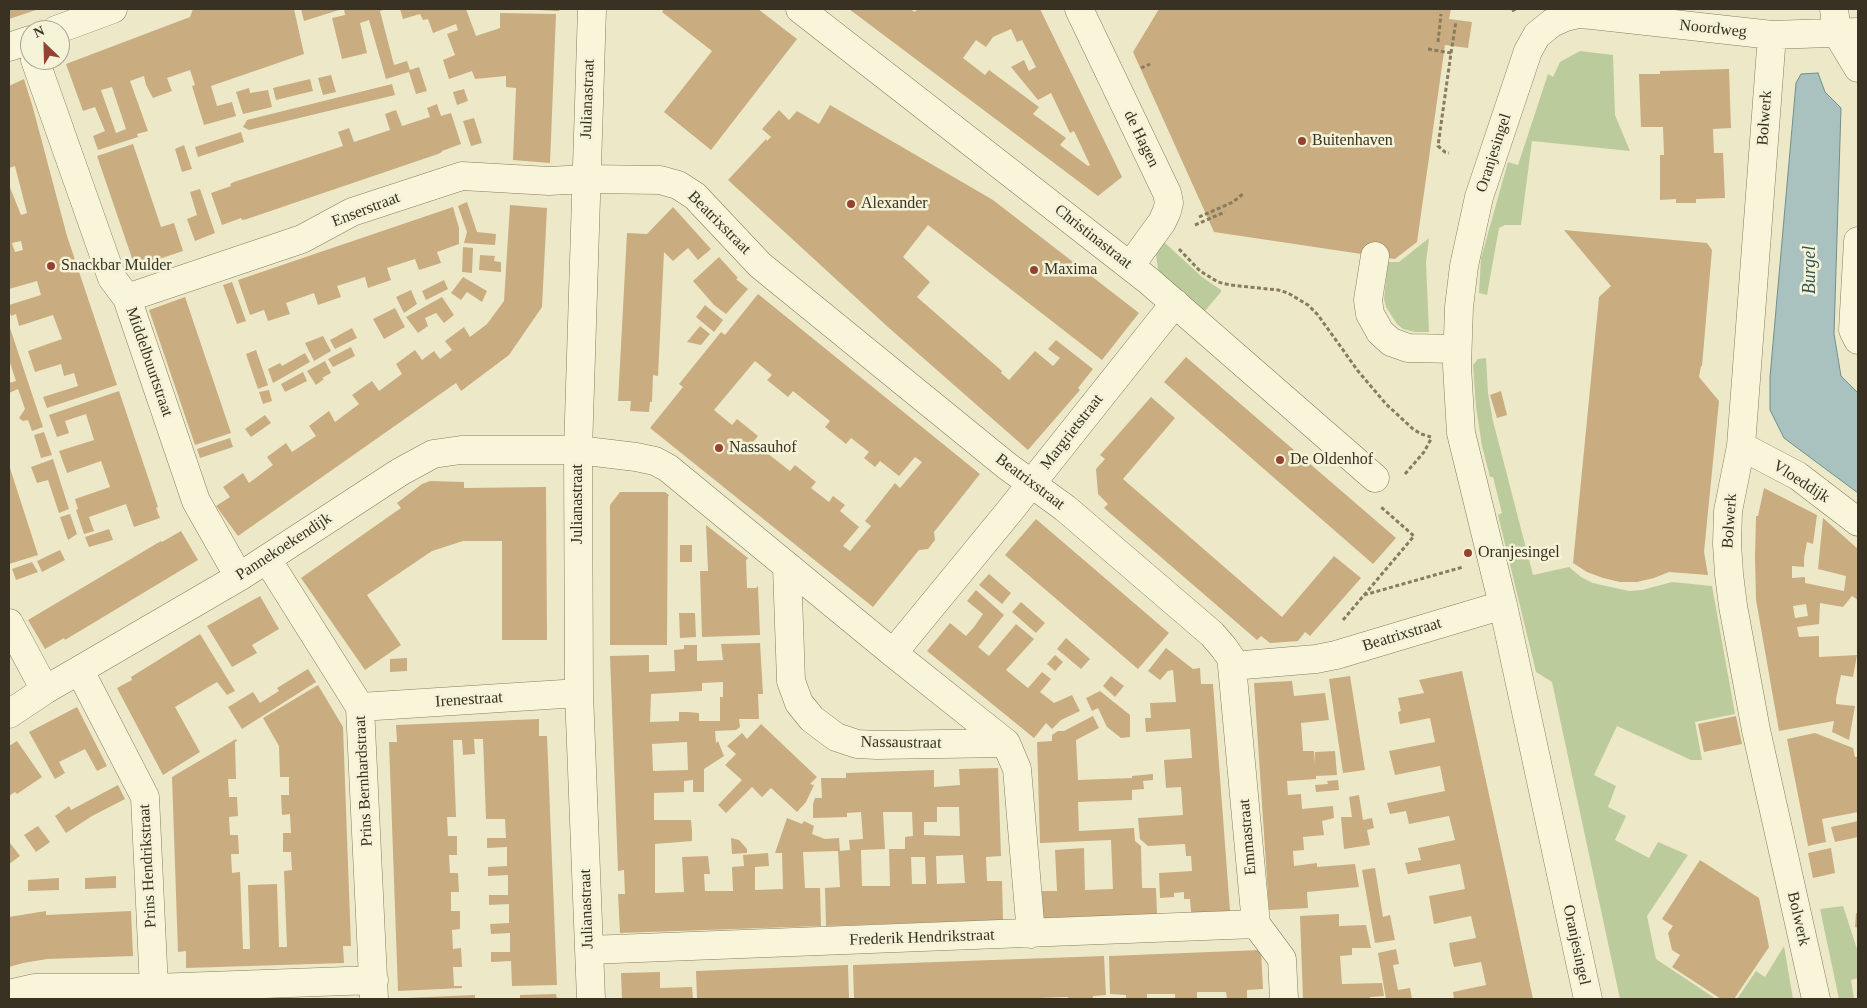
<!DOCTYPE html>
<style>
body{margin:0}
#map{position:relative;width:1867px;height:1008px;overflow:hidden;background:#ede9c8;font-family:Georgia,serif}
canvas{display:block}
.frame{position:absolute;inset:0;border:10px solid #393121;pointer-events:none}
.north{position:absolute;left:20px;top:20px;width:50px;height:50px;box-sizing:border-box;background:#f4f2d7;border:1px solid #a9a58e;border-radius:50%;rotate:336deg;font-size:14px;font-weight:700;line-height:20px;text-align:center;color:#393121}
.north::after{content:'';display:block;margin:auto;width:18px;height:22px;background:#944330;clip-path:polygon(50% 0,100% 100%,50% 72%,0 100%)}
</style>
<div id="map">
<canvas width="1867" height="1008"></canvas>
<div class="frame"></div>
<div class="north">N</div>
</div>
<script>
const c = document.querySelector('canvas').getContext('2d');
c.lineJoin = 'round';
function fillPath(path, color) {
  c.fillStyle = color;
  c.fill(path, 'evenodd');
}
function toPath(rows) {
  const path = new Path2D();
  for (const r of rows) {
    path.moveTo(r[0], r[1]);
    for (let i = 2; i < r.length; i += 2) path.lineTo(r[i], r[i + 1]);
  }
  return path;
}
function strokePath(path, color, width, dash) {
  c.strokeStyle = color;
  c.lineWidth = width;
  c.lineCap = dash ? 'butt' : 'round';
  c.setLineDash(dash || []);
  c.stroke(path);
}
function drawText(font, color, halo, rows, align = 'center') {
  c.font = font + ' Georgia,serif';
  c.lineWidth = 5;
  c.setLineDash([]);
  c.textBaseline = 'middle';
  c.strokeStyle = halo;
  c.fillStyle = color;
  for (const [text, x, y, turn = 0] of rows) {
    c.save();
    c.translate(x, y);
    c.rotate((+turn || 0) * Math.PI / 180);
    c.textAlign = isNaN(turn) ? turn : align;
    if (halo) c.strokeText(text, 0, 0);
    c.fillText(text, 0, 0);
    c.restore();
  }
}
fillPath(toPath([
 [1580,51,1613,55,1615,115,1630,151,1532,141,1521,225,1505,225,1499,228,1487,295,1479,293,1481,258,1508,162,1518,165,1548,74,1553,77,1560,62],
 [1429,238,1426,262,1429,332,1415,332,1403,329,1397,324,1386,307,1384,299,1388,262,1399,262],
 [1162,240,1202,277,1221,290,1221,292,1204,312,1161,274,1158,269,1156,255],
 [1486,358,1488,393,1493,421,1533,575,1569,567,1581,577,1593,583,1629,591,1642,590,1672,582,1712,586,1735,714,1695,722,1702,760,1691,760,1617,726,1594,775,1616,786,1608,807,1626,816,1615,840,1649,858,1658,842,1688,855,1647,916,1656,959,1716,999,1620,999,1552,682,1536,672,1498,515,1502,513,1493,477,1490,477,1482,446,1476,407,1473,365,1478,359],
 [1843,906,1858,952,1858,978,1851,980,1854,999,1839,999,1820,909],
 [1784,946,1793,999,1737,999,1756,971,1765,977]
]), '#bccb9c');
const water = toPath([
 [1818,73,1825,92,1841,108,1834,334,1841,376,1858,393,1858,493,1784,438,1770,410,1770,377,1796,83,1801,74,1818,73]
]);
fillPath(water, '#a9c1bf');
strokePath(water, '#6f8f8e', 1);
fillPath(toPath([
 [9,9,39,9,9,19],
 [193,9,294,9,304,54,211,86,217,106,232,102,236,116,204,125,192,86,195,85,190,70,167,78,172,91,153,98,146,85,144,76,130,81,148,131,137,134,138,137,98,150,93,136,105,131,95,107,83,111,66,64,190,17],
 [112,87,126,129,116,133,101,90],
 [301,9,338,9,339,10,304,21],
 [344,9,386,9,380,11,394,65,407,61,410,70,419,67,427,91,416,94,409,72,386,79,369,20,360,23,367,53,342,59,332,18,345,15],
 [400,9,466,9,476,36,500,28,500,13,556,14,550,163,513,160,516,88,506,87,506,76,475,79,472,71,449,79,443,60,455,55,447,34,458,30,456,24,433,33,428,19,423,20,420,14,403,19],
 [536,9,560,9,559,11,557,11,536,10],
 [664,9,758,9,797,39,711,150,664,112,712,51,662,12],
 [849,9,910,9,915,12,917,9,1040,9,1122,177,1098,196],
 [1011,29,1017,42,1022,40,1036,67,1029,71,1024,60,1011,67,1038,100,1051,93,1070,133,1074,131,1090,165,1088,166,1060,145,1066,138,1033,114,1039,107,989,70,985,75,963,58,976,40,986,47,993,37],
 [1159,9,1451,9,1449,19,1472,22,1468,48,1445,45,1417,242,1395,259,1214,232,1133,52],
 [1729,69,1731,128,1713,129,1714,153,1723,153,1725,198,1696,199,1696,203,1676,203,1676,199,1660,200,1660,155,1664,155,1663,127,1641,127,1639,74,1660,74,1660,71],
 [331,75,336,92,323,95,318,78],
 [24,79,33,108,67,236,117,385,47,408,43,397,78,386,74,373,64,376,61,364,35,372,28,351,62,339,53,315,19,326,16,314,11,316,9,310,9,305,41,295,37,281,9,289,9,185,21,215,27,213,15,166,9,168,9,86],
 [21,241,23,250,15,252,12,243],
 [310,79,313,91,276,100,273,88],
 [392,84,395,95,249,130,243,127,247,120],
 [249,88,250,93,268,90,272,107,243,114,236,92],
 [464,89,468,101,457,105,453,92],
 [437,104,441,116,451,113,461,144,442,151,442,152,438,154,247,219,242,220,241,218,222,225,211,193,231,186,230,184,234,182,343,146,338,132,349,128,354,142,390,130,385,114,396,110,402,126,430,117,427,108],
 [830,105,993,200,1139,313,1102,360,928,225,903,257,930,282,917,297,1002,371,1001,373,1009,380,1035,351,1053,366,1060,358,1048,349,1056,340,1093,369,1078,388,1080,390,1028,450,889,328,728,180,766,139,767,141,771,137,762,129,779,110,789,120,797,111,819,124],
 [474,118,482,143,471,146,463,121],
 [241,132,244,142,198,157,195,147],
 [133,144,161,227,174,223,183,251,135,267,97,156],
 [184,145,192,169,182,172,175,149],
 [200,189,215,233,195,241,187,219,197,215,190,192],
 [467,202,477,232,496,234,495,245,464,243,467,232,458,206],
 [510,205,547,208,542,307,509,355,461,391,456,383,238,536,216,506,230,497,223,487,243,473,249,483,273,465,267,457,286,443,292,452,316,436,309,426,329,411,335,422,359,404,352,395,372,381,379,391,402,374,396,364,415,350,422,360,434,351,440,359,452,350,445,341,464,327,470,337,487,324,504,301],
 [453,207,459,228,459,244,437,252,441,263,419,270,415,259,387,268,391,280,368,288,365,277,337,286,341,297,318,305,314,293,286,303,290,314,268,321,264,310,250,315,238,280],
 [673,207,711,249,698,260,688,248,673,261,664,252,658,376,653,375,652,402,650,402,649,412,630,411,631,401,618,401,627,233,647,234],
 [1564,230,1707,243,1712,250,1702,366,1701,366,1699,377,1719,401,1704,552,1708,575,1669,572,1654,578,1637,582,1620,582,1603,578,1587,572,1573,563,1599,297,1611,286],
 [463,247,473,248,472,273,462,272],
 [480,255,495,256,494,261,501,262,501,272,479,270],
 [719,257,738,278,736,279,748,289,726,314,714,305,693,281],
 [463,277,487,291,482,302,467,292,461,300,451,293],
 [444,280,448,289,426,300,422,291],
 [232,282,246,321,237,324,223,285],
 [411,290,417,304,404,313,396,297],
 [758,294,980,474,934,532,935,540,928,549,919,550,873,607,650,428,683,387,679,384,721,332,725,335],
 [755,361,772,375,767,380,788,397,793,391,830,421,825,427,846,444,851,438,869,452,864,458,875,467,880,461,899,476,915,457,922,462,900,488,895,483,865,521,871,526,850,551,843,546,859,527,840,511,845,505,833,496,829,502,811,488,816,482,795,465,790,471,753,442,758,436,737,419,732,425,714,410],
 [185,297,231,433,195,445,149,310],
 [442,297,454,315,444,323,436,313,425,318,428,326,418,333,406,317],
 [705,305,723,320,714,332,696,317],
 [395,308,405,327,384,339,373,319],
 [9,325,43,427,32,431,28,420,23,421,19,418,25,409,18,389,9,393,9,383,16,381,9,360],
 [700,326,710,334,701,345,687,342],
 [352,328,357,338,335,349,330,340],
 [323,336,331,351,314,361,305,343],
 [351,347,355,356,333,367,328,359],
 [256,350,268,385,258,389,246,354],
 [305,353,310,362,273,383,268,369,280,363,282,366],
 [1186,357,1396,538,1373,564,1164,382],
 [325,361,331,373,322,378,324,379,316,385,307,371],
 [303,372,307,381,285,392,281,384],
 [269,390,272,401,263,404,259,392],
 [119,391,158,507,156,508,160,518,134,527,126,504,89,517,94,531,84,534,76,510,78,509,75,499,110,487,101,461,67,473,59,451,94,440,86,414,65,421,69,433,57,437,49,415],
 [1501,391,1507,415,1497,418,1490,395],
 [1151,397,1175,418,1123,479,1222,565,1282,617,1334,556,1361,578,1310,636,1305,632,1298,641,1270,643,1261,636,1257,640,1104,508,1108,504,1098,494,1096,469,1105,459,1100,455],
 [265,415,271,423,251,437,245,429],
 [44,432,52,455,41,458,34,435],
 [230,438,233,447,200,458,197,449],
 [53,459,69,509,59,513,48,480,37,483,31,467],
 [9,465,38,555,9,564],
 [430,481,464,482,464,488,546,487,547,640,502,640,502,541,463,541,432,551,367,595,401,645,365,670,301,578,401,508,397,503,422,484],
 [1764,488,1817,515,1813,544,1807,542,1804,558,1804,567,1792,566,1792,578,1805,577,1805,583,1844,591,1846,576,1818,569,1823,518,1858,549,1858,600,1852,596,1843,607,1820,603,1819,624,1797,627,1799,637,1819,636,1819,657,1857,655,1853,677,1841,675,1836,699,1836,704,1855,706,1849,740,1832,732,1834,721,1779,731,1756,600,1755,557,1756,516,1758,516],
 [1806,604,1808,616,1795,618,1793,606],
 [620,492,665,492,669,495,668,497,667,645,610,645,610,505],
 [70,514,77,534,68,540,60,517],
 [1036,519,1169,633,1138,669,1005,555],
 [706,525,748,558,746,560,747,588,756,588,758,586,760,635,702,637,700,571,708,571],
 [109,529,113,540,89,547,85,537],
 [181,531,198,560,65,640,64,638,45,649,28,620,161,541,162,542],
 [680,545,692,545,692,562,680,562],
 [60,550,65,560,42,572,37,561],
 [32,562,38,572,16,580,12,569],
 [989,574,1011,593,1002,604,979,585],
 [976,590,1004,615,978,647,989,656,1016,624,1034,639,1006,670,1028,688,1042,672,1051,679,1040,692,1054,703,1072,695,1080,711,1061,720,1052,729,1046,723,1034,738,927,651,950,623,966,636,974,627,983,614,967,601],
 [260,596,279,629,252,645,257,653,232,667,207,626],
 [1021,602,1045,623,1036,633,1012,612],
 [679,613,695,613,696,637,680,638],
 [200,634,235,691,227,695,217,682,175,707,200,752,163,775,117,688,132,680,131,677],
 [1066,638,1090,659,1081,669,1057,649],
 [760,643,763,694,758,694,759,719,739,719,740,727,736,730,715,731,716,743,718,741,724,756,704,769,704,792,693,792,693,780,684,781,684,792,654,793,654,820,691,820,692,831,692,841,655,844,655,893,684,892,682,857,708,856,710,874,704,874,705,891,733,891,732,867,744,866,743,855,768,853,769,866,755,867,755,890,783,889,782,853,775,853,787,818,802,824,804,821,814,826,812,834,825,839,839,838,840,851,850,850,849,840,863,839,861,812,847,813,847,817,813,818,813,804,815,798,822,798,821,778,846,778,846,773,934,770,934,787,960,785,959,769,998,768,1001,856,986,857,987,881,1002,881,1003,920,826,926,825,888,840,887,838,851,803,852,805,888,820,888,821,926,620,933,618,894,625,894,624,870,618,871,610,656,649,655,649,672,675,671,674,650,684,649,684,645,697,645,697,661,723,660,721,644],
 [723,682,723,697,720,697,720,721,699,721,699,713,688,712,679,712,679,721,650,722,651,694,702,691,702,683],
 [687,742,688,770,653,771,652,744],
 [937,807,959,807,960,836,924,835,924,822,937,822],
 [883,812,912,812,913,836,905,837,905,849,889,849,890,886,862,886,861,850,885,849],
 [963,855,965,883,937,884,936,856],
 [911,857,925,857,926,884,912,884],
 [1166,648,1193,669,1200,668,1201,684,1213,684,1230,911,1191,913,1190,899,1184,899,1184,892,1174,893,1174,897,1160,898,1159,873,1192,871,1191,856,1186,856,1185,844,1148,846,1140,839,1138,818,1183,815,1181,787,1166,788,1164,760,1192,758,1190,729,1146,732,1145,718,1151,718,1150,703,1176,702,1173,670,1168,671,1160,680,1148,671],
 [1055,655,1063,662,1055,671,1047,664],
 [407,658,407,671,390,672,390,659],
 [308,669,316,682,242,729,228,707,253,692,260,703,279,691,277,688],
 [1462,671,1505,868,1533,999,1454,999,1453,992,1486,985,1481,962,1454,967,1451,955,1449,943,1476,938,1471,916,1434,924,1429,896,1465,889,1460,864,1408,874,1405,863,1421,860,1418,848,1455,840,1449,816,1409,824,1406,811,1390,814,1387,803,1445,791,1440,766,1395,775,1389,751,1435,742,1430,718,1400,724,1398,712,1401,711,1398,698,1424,693,1419,680],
 [1111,676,1124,686,1115,697,1103,686],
 [1350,676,1365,770,1343,773,1329,679],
 [1292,681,1294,696,1325,693,1329,720,1301,723,1303,751,1314,751,1315,764,1315,752,1335,751,1337,775,1316,776,1316,779,1287,781,1288,795,1301,794,1302,809,1333,806,1334,818,1322,821,1324,835,1303,837,1304,850,1293,851,1294,866,1317,863,1317,867,1355,864,1359,887,1307,892,1308,908,1269,910,1254,683],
 [318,685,343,727,351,946,343,946,344,963,186,968,186,951,178,952,172,777,236,739,237,741,235,742,236,779,228,779,229,797,237,797,238,816,229,817,230,835,238,835,239,854,231,854,232,873,240,872,243,949,250,949,248,885,277,884,279,947,287,947,284,871,292,870,291,852,283,852,283,833,291,833,290,814,282,815,281,795,289,795,289,777,280,777,279,746,263,718],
 [1100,691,1130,715,1130,737,1121,738,1107,727,1098,708,1092,711,1086,698],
 [77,707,107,766,97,771,85,749,59,762,65,773,55,779,29,732],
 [1093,716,1099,728,1076,740,1078,780,1132,778,1132,776,1153,774,1153,780,1143,781,1144,789,1132,790,1132,800,1078,802,1079,831,1134,828,1135,841,1141,846,1142,888,1156,888,1157,914,1043,918,1042,891,1057,891,1055,850,1084,848,1085,890,1113,889,1111,840,1040,843,1037,742,1052,741,1052,735,1058,731,1064,731],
 [1736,716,1742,744,1704,752,1698,724],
 [539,719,539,736,547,736,557,985,512,986,511,961,491,962,491,952,510,952,510,933,491,934,490,924,509,923,509,904,489,905,489,895,508,895,508,875,488,876,488,867,507,866,507,847,487,848,487,838,506,838,505,819,486,819,483,739,474,739,475,754,463,755,462,740,453,740,456,817,447,817,448,836,457,836,457,855,449,855,450,873,458,873,459,892,451,892,451,911,460,911,460,929,452,930,453,949,461,948,462,967,453,967,454,986,462,986,462,988,398,991,389,742,397,742,396,725],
 [761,724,817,777,810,784,814,785,806,802,797,812,771,788,762,797,752,787,726,813,718,805,742,780,725,765,736,754,727,746,742,733,747,739],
 [1815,733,1853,748,1855,757,1858,757,1858,812,1822,819,1826,842,1808,846,1787,739],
 [17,741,42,777,17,794,15,792,9,796,9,746],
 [1338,780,1339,790,1316,792,1315,785,1328,784,1327,781],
 [118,785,125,799,92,816,66,833,55,816,69,806,71,810],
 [1359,795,1363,820,1372,818,1374,828,1367,830,1370,845,1344,849,1341,817,1352,817,1349,797],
 [1858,821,1858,837,1835,842,1831,827],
 [38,826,50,842,36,852,24,835],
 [731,838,739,840,747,849,747,853,732,854],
 [10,843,20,856,9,864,9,844],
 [1831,848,1835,873,1813,878,1808,853],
 [1700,860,1759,898,1769,947,1734,999,1721,999,1672,967,1680,955,1672,950,1668,933,1673,926,1662,919],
 [1375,868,1383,917,1390,915,1395,940,1375,943,1362,870],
 [116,876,116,888,85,889,85,878],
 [59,878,59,890,28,891,28,880],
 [46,911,46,915,131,911,133,956,47,959,23,963,9,967,9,917],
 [1856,913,1858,914,1858,928,1855,927],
 [1339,914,1339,926,1366,925,1371,948,1352,948,1352,955,1340,956,1342,984,1382,983,1384,996,1370,997,1370,999,1303,999,1300,916],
 [1396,949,1399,964,1393,965,1398,990,1410,988,1412,999,1386,999,1378,953],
 [1261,950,1263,989,1247,990,1247,999,1227,999,1226,992,1197,992,1197,999,1175,999,1175,994,1147,994,1147,999,1126,999,1126,995,1110,994,1109,956],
 [1104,956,1106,995,1093,996,1093,999,1068,999,1068,997,1040,998,1040,999,854,999,853,965],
 [848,965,849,999,697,999,696,971],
 [660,972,660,988,692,987,693,999,622,999,621,973],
 [556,994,557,999,520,999,520,995],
 [475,995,475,999,406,999,406,998]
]), '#c9ac80');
const minor = toPath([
 [800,9,1149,281,1375,478],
 [1079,9,1167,193,1169,203,1167,211,1162,222,1130,266],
 [1834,9,1837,33,1858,68],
 [56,30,113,9],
 [1772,35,1741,446,1728,511,1727,544,1729,574,1733,606,1756,730,1816,999],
 [9,47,30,40],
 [35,60,112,278,127,298,196,501,239,577],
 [1858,241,1853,330,1858,340],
 [1375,256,1368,300,1370,314,1380,332,1391,342,1408,348,1457,349],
 [127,298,302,239,352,212,462,176,549,181,585,179,660,180,678,185,695,196,760,265,1007,466,1065,508,1212,634,1224,648,1231,658,1232,666,1256,924,1282,959,1284,999],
 [1741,446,1798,476,1858,522],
 [267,559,360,707,374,999],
 [787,567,791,681,799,703,812,719,836,737,857,744,877,745,1006,743],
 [9,623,45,690],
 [893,653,1008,513,1175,303],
 [1232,666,1316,659,1336,655,1503,605],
 [80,671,145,797,154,988],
 [360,707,579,693],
 [9,714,45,690,239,577,400,472,433,454,461,450,578,450,636,457,655,461,668,468,893,653,1006,743,1017,769,1031,934],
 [589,950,1256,924],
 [9,994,35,988,154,988,374,980],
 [591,999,579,693,578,450,592,9],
 [1588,999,1503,605,1461,433,1457,366,1459,307,1464,266,1479,197,1528,51,1537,35,1552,23,1565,17,1578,14,1592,15,1772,35,1858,32]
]);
strokePath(minor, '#887c5e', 29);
strokePath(toPath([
 [1512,11,1516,9],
 [1438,42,1441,14],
 [1428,49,1451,53,1438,146,1445,152,1449,153],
 [1451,53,1456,21],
 [1141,68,1150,64],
 [1199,217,1233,202,1244,193],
 [1195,225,1225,212],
 [1179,249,1200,271,1218,282,1230,285,1278,290,1288,293,1308,305,1318,315,1358,371,1386,404,1413,429,1421,434,1431,437],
 [1405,474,1424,452,1431,439],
 [1364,595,1463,567],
 [1343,620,1414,536,1381,507]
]), '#887c5e', 3, [4, 2.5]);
strokePath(minor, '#f8f5db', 28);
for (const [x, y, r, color] of [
 [1302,141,5,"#944330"],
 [851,204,5,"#944330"],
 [51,266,5,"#944330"],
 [1034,270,5,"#944330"],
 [719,448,5,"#944330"],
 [1280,460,5,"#944330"],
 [1468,553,5,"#944330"]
]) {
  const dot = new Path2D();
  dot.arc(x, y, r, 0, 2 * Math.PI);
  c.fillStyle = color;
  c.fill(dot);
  strokePath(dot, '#f4f2d7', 2);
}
drawText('16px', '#393121', '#f4f2d7', [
 ["Noordweg",1713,29,6],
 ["Julianastraat",588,99,-88],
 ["Bolwerk",1765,118,-86],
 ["de Hagen",1141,139,64],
 ["Oranjesingel",1494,153,-72],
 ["Enserstraat",366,210,-21],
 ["Beatrixstraat",719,223,45],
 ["Christinastraat",1093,237,38],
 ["Middelbuurtstraat",149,362,71],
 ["Margrietstraat",1072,432,-52],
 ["Beatrixstraat",1030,482,37],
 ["Vloeddijk",1801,482,33],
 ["Julianastraat",578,504,-90],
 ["Bolwerk",1730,521,-86],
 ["Pannekoekendijk",284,547,-33],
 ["Beatrixstraat",1402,635,-17],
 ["Irenestraat",469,700,-4],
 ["Nassaustraat",901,743,1],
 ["Prins Bernhardstraat",364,781,-93],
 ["Emmastraat",1248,837,-95],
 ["Prins Hendrikstraat",148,866,-93],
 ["Julianastraat",587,909,-92],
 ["Bolwerk",1798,919,77],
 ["Frederik Hendrikstraat",922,938,-2],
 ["Oranjesingel",1576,945,78]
]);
drawText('16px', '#393121', '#f4f2d7', [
 ["Buitenhaven",1312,141],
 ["Alexander",861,204],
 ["Snackbar Mulder",61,266],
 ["Maxima",1044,270],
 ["Nassauhof",729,448],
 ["De Oldenhof",1290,460],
 ["Oranjesingel",1478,553]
], 'left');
drawText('italic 18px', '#315358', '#f4f2d7', [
 ["Burgel",1810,270,-90]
]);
</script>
